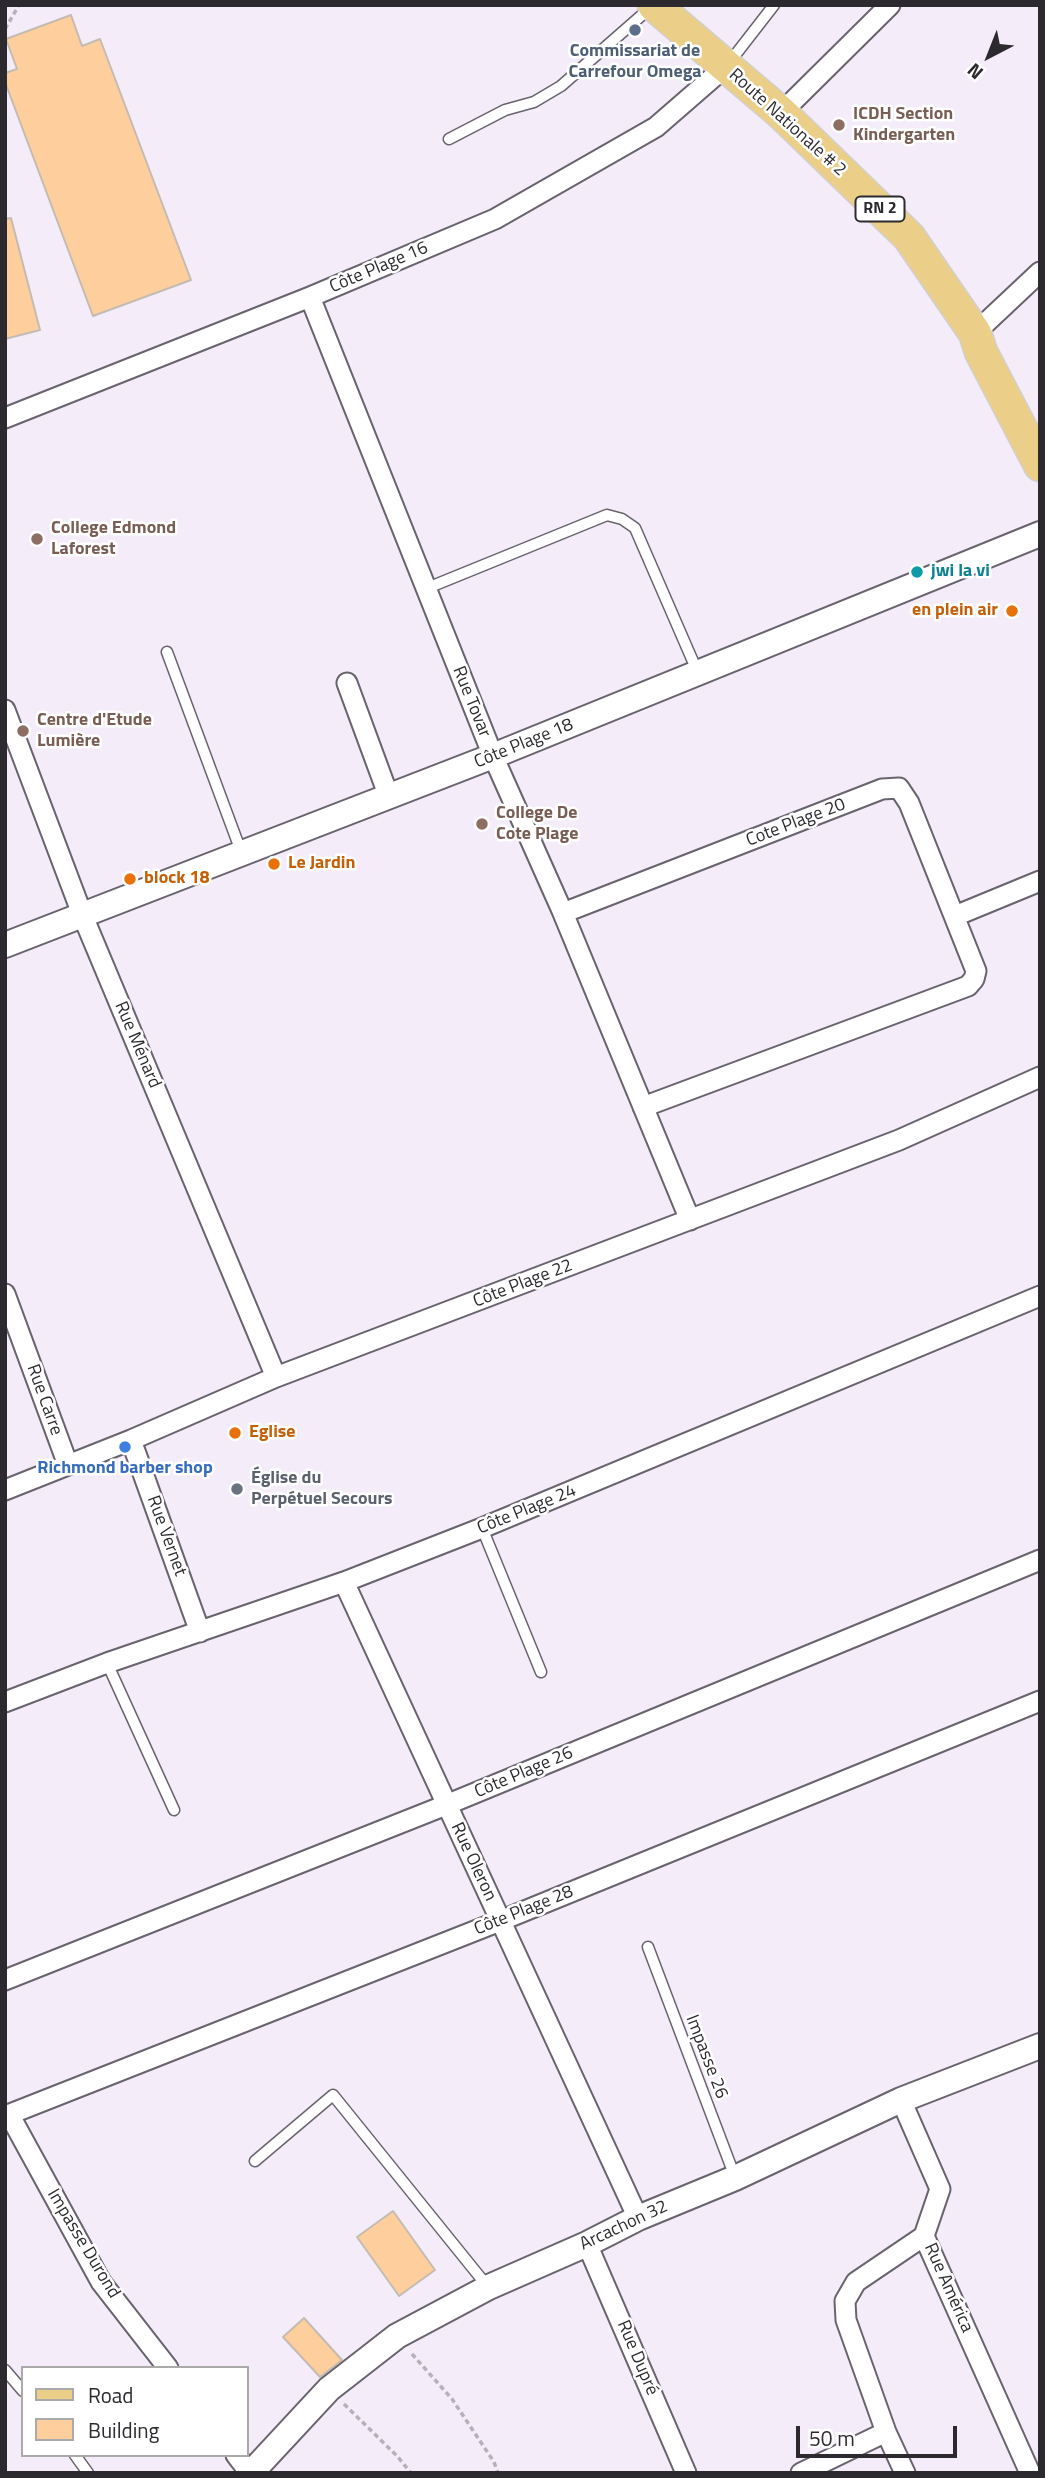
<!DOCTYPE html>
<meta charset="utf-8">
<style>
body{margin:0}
#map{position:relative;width:1045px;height:2478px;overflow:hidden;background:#f4edf9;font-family:"Titillium Web",sans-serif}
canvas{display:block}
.frame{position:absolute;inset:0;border:7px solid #2c2a2e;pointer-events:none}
.legend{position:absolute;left:21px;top:2366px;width:228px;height:91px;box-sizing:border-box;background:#fff;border:2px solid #abaaab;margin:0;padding:9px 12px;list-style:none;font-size:21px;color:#2c2a2e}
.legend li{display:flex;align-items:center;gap:14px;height:35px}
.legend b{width:35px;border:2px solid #abaaab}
.north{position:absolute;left:954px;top:21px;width:70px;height:70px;-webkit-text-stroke:5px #fff;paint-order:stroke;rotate:222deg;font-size:19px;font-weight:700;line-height:28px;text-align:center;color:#2c2a2e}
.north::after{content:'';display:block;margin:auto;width:24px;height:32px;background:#2c2a2e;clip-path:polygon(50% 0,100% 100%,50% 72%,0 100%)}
.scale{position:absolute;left:796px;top:2426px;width:161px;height:32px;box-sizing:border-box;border:4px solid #2c2a2e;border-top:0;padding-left:9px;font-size:21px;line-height:24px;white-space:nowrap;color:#2c2a2e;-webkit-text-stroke:5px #fff;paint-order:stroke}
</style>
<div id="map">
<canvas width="1045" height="2478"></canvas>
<div class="frame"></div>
<ul class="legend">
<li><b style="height:9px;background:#ebcf89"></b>Road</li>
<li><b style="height:19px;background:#fece9c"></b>Building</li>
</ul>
<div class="north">N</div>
<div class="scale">50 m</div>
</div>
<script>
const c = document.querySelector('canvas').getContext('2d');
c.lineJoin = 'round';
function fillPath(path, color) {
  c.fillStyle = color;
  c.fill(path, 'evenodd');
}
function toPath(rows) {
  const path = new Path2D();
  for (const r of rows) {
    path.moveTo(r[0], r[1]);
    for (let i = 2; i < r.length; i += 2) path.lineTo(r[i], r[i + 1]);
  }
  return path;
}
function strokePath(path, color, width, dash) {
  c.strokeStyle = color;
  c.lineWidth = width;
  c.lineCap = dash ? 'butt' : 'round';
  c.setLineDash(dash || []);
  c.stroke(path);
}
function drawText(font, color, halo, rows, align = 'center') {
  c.font = font + ' "Titillium Web",sans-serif';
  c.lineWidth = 5;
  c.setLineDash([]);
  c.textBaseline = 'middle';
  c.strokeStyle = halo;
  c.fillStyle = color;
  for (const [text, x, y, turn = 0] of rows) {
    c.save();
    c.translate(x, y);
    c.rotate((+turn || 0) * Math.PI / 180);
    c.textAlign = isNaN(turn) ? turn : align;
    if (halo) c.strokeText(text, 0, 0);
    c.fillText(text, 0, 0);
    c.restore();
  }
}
const building = toPath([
 [71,15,82,46,100,39,191,280,93,316,5,82,5,73,17,69,6,39,71,15],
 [11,218,40,330,5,339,5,219,11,218],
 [393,2211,435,2270,399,2296,357,2237,393,2211],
 [304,2318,342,2360,320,2377,283,2337,304,2318]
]);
fillPath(building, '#fece9c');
strokePath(building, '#c4bbb2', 2);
const service = toPath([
 [729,63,774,5],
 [449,139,505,110,534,102,561,86,650,8],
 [425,589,607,515,622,519,635,528,698,673],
 [167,652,242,854],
 [482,1528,541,1672],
 [107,1663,174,1810],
 [648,1947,735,2177],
 [255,2161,333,2095,488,2287],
 [5,2370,23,2391],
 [75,2455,88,2473]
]);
const minor = toPath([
 [781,113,890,5],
 [310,297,493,756,563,913,690,1220],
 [975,333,1040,272],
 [5,418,310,297,495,219,656,127,725,67],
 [347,683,389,797],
 [5,710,82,914,276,1377],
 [563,913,882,789,899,788,909,803,976,971,974,979,968,986,643,1107],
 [955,916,1040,881],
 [5,1294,68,1465],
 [131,1440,200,1632],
 [5,1490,131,1440,276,1377,899,1140,1040,1077],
 [344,1582,638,2218],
 [5,1702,107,1663,344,1582,482,1528,1040,1296],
 [5,1980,446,1805,1040,1560],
 [901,2100,940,2189,924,2236,1030,2473],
 [9,2114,101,2282,168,2368],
 [5,2116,500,1921,1040,1701],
 [587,2244,686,2473],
 [886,2432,905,2473],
 [236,2455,250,2473],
 [801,2473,886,2432,846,2320,845,2301,856,2282,924,2236]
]);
const tertiary = toPath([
 [5,945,493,756,1040,534],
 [251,2473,329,2389,397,2336,489,2287,587,2244,638,2218,735,2178,901,2100,1040,2046]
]);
const primary = toPath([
 [654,5,781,113,909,237,975,333,981,352,1040,465]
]);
strokePath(service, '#68636d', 13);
strokePath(minor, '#68636d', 23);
strokePath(tertiary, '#68636d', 28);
strokePath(primary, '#d1d0d1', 35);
strokePath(toPath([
 [5,29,19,5],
 [412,2354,452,2399,494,2462,498,2473],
 [344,2404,397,2456,411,2473]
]), '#b6b0ba', 3.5, [5, 3.5]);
strokePath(service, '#fff', 10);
strokePath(minor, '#fff', 19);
strokePath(tertiary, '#fff', 24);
strokePath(primary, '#ebcf89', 32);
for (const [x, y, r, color] of [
 [635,30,7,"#5c6f8a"],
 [839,125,7,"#8d6e63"],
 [37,539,7,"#8d6e63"],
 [917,572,7,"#0f9aa8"],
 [1012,611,7,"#e8710a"],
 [23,731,7,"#8d6e63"],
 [482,824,7,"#8d6e63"],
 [274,864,7,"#e8710a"],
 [130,879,7,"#e8710a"],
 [235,1433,7,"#e8710a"],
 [125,1447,7,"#3f7fe0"],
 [237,1489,7,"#6b7280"]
]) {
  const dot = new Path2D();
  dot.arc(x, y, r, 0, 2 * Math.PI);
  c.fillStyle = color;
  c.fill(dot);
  strokePath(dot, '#fff', 2.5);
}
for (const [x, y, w] of [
 [880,209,49]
]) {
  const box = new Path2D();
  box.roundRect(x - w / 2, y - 12.5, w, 25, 5);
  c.fillStyle = '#fff';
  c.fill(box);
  strokePath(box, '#2c2a2e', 2);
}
drawText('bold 16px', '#2c2a2e', null, [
 ["RN 2",880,209]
]);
drawText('bold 18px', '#4e5e75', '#fff', [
 ["Commissariat de",635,52],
 ["Carrefour Omega",635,73]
]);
drawText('bold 18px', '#785e54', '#fff', [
 ["ICDH Section",853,115],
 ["Kindergarten",853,136],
 ["College Edmond",51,529],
 ["Laforest",51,550],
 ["Centre d'Etude",37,721],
 ["Lumière",37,742],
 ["College De",496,814],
 ["Cote Plage",496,835]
], 'left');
drawText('18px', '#2c2a2e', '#fff', [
 ["Route Nationale # 2",787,123,42],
 ["Côte Plage 16",379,268,-23],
 ["Rue Tovar",471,702,68],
 ["Côte Plage 18",524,744,-22],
 ["Cote Plage 20",796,823,-21],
 ["Rue Ménard",137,1045,67],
 ["Côte Plage 22",523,1284,-21],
 ["Rue Carre",44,1400,70],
 ["Côte Plage 24",527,1510,-22],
 ["Rue Vernet",166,1536,70],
 ["Côte Plage 26",524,1773,-23],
 ["Rue Oleron",473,1862,65],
 ["Côte Plage 28",524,1911,-22],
 ["Impasse 26",706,2057,69],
 ["Arcachon 32",624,2226,-25],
 ["Impasse Durond",83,2244,59],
 ["Rue América",948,2288,66],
 ["Rue Dupré",637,2358,67]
]);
drawText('bold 18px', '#0d838f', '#fff', [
 ["jwi la vi",931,572]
], 'left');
drawText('bold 18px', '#c56008', '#fff', [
 ["en plein air",998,611,"right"],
 ["Le Jardin",288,864],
 ["block 18",144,879],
 ["Eglise",249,1433]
], 'left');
drawText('bold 18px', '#366cbe', '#fff', [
 ["Richmond barber shop",125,1469]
]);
drawText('bold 18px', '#5b616d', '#fff', [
 ["Église du",251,1479],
 ["Perpétuel Secours",251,1500]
], 'left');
</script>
